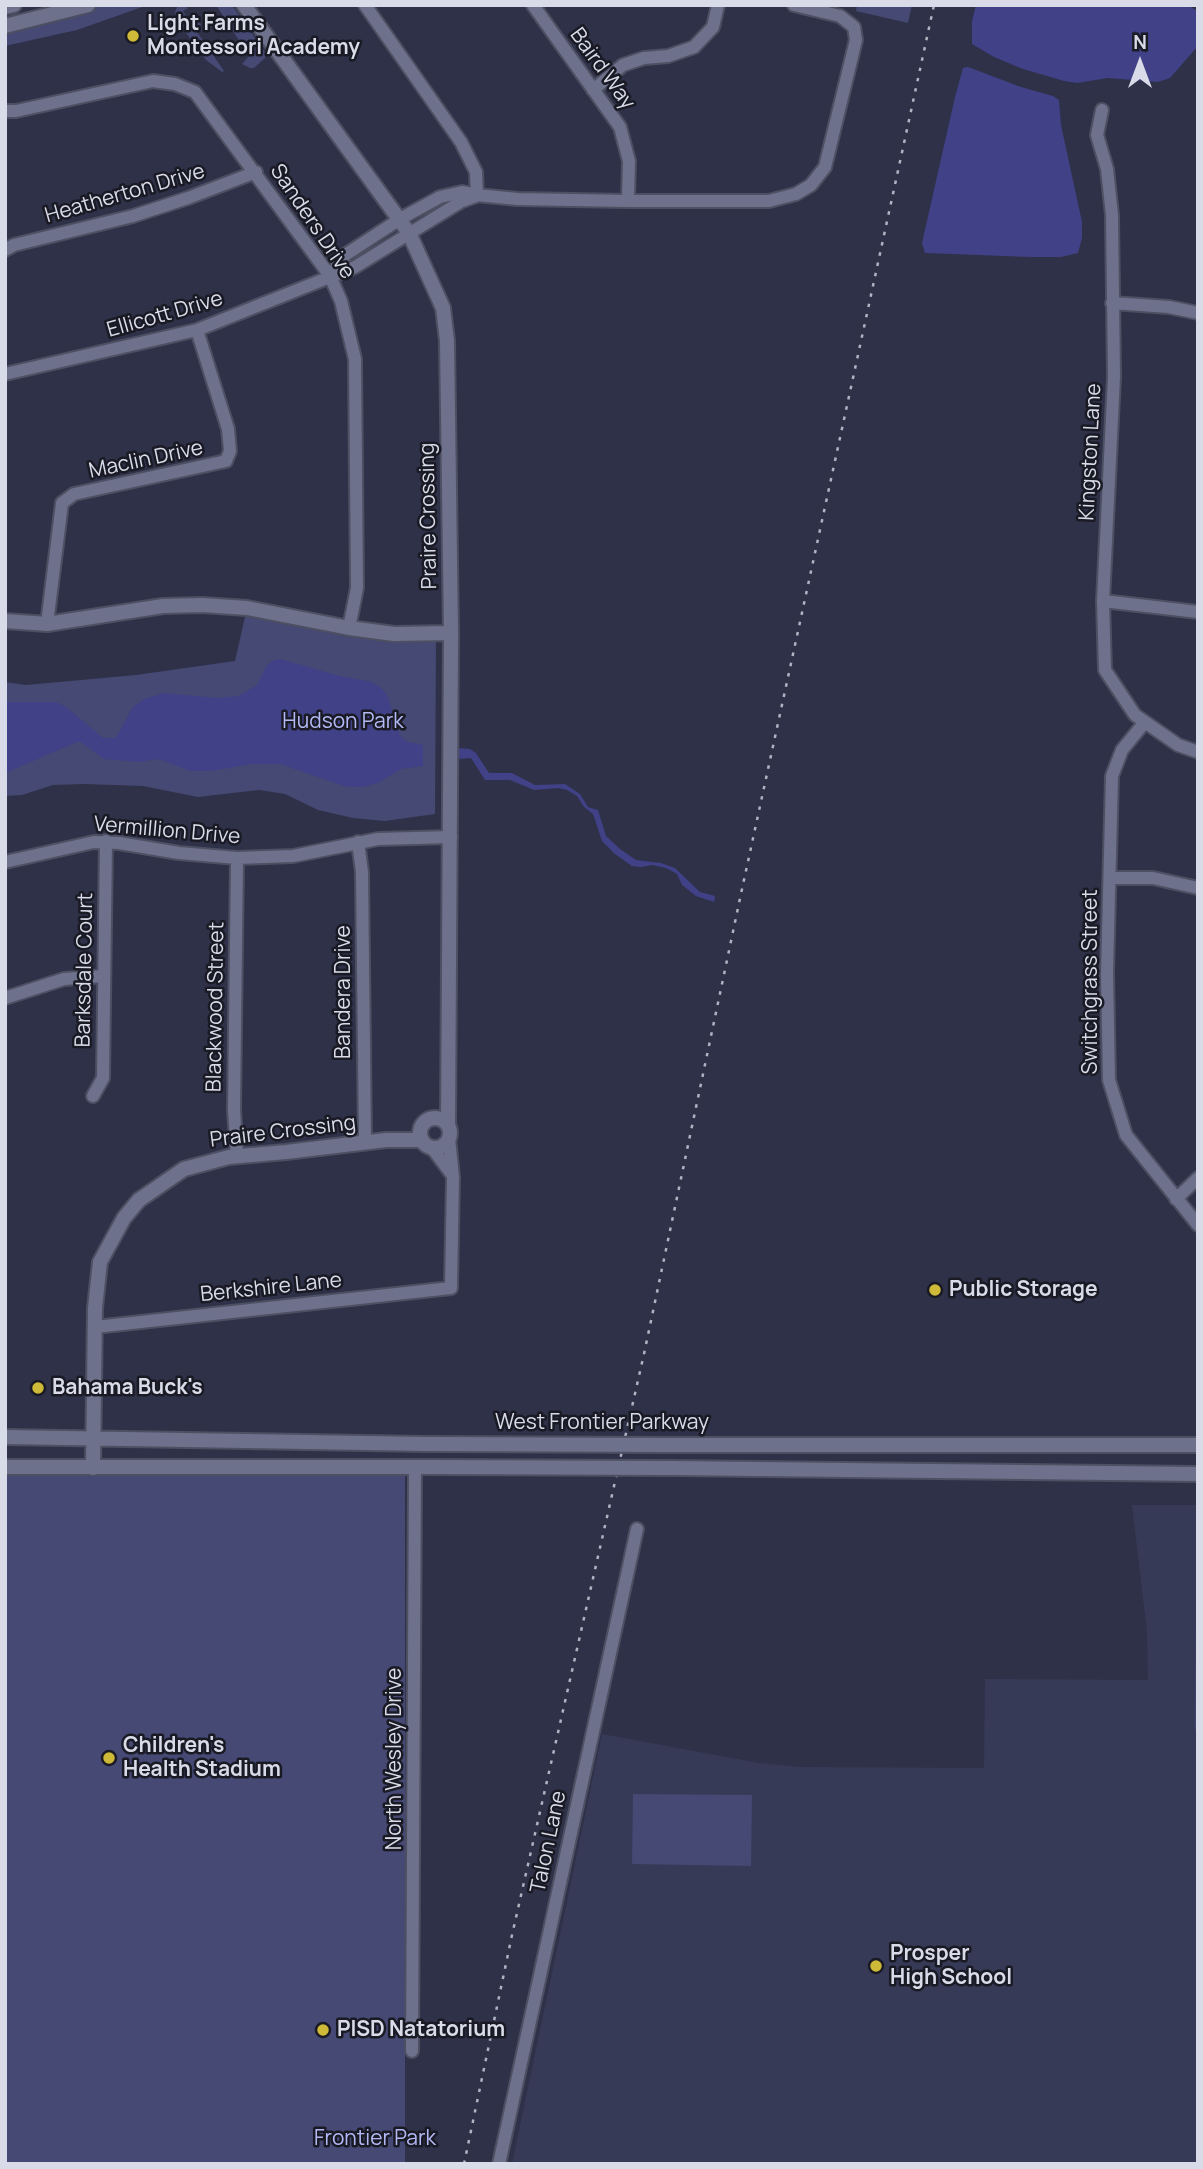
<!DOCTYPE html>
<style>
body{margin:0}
#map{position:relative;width:1203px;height:2169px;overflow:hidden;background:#2f3148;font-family:Manrope,sans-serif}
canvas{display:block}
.frame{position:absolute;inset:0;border:7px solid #d9dbe9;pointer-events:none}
.north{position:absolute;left:1105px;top:28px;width:70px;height:70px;-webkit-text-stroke:5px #191a24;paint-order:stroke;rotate:0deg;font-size:19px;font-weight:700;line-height:28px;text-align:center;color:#d9dbe9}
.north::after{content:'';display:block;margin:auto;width:24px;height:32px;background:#d9dbe9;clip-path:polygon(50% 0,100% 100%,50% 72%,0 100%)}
</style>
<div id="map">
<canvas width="1203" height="2169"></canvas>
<div class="frame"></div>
<div class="north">N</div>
</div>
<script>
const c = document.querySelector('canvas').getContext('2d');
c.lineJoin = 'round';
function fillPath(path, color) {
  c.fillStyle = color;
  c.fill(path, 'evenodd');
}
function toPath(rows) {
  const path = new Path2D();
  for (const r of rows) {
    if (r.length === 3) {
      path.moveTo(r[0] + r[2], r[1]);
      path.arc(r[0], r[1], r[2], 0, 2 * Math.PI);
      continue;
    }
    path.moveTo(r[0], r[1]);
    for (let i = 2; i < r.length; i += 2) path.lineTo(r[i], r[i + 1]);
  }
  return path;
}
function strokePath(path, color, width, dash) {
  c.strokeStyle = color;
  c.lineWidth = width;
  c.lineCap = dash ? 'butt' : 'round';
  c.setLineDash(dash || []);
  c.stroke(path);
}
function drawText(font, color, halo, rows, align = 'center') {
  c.font = font + ' Manrope,sans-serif';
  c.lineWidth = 5;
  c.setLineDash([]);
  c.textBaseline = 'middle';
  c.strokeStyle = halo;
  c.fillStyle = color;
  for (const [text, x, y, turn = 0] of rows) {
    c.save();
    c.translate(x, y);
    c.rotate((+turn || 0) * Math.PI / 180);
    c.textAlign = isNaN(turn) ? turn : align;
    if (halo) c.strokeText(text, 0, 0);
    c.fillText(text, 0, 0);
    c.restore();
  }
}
fillPath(toPath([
 [1132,1505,1198,1505,1198,2164,512,2164,602,1734,759,1763,799,1767,984,1768,985,1679,1148,1680,1147,1632]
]), '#373a57');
fillPath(toPath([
 [104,5,148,5,77,30,5,46,5,31,50,21],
 [183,5,188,8,183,11,192,25,198,21,201,25,195,29,224,71,222,72,206,60,179,23,175,12,177,7],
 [216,5,232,5,265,52,265,58,254,68,250,68,242,64,249,56],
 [857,5,912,5,908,23,856,11],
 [247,608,436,640,435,814,385,821,353,818,318,810,285,794,259,790,198,797,143,786,84,784,53,785,22,795,5,796,5,682,26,685,136,675,235,661],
 [5,1468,405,1469,405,2164,5,2164],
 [1196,1625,1198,1625,1198,1729,1195,1729],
 [633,1794,752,1795,751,1866,632,1864]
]), '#454973');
fillPath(toPath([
 [976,5,1187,5,1198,11,1198,46,1170,78,1158,82,1108,78,1077,83,1064,81,1023,69,994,57,972,44,972,21],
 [968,67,1021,87,1053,96,1059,100,1061,125,1082,222,1082,238,1078,253,1061,257,1030,257,925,253,922,243,955,97,963,68],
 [280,659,340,676,372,682,382,689,388,697,400,736,408,742,423,745,423,766,401,769,380,782,364,787,347,787,280,764,252,764,211,771,191,771,158,759,139,762,104,759,81,742,77,742,5,773,5,702,55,702,65,706,103,738,116,738,132,708,144,699,164,693,217,698,239,696,257,685,267,665,272,661],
 [458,748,470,749,476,753,489,773,512,773,535,785,565,784,580,794,588,807,598,810,606,836,620,849,636,860,661,863,675,868,700,892,715,896,714,902,696,896,682,885,677,874,666,868,652,865,641,867,632,866,615,854,602,841,593,814,584,807,577,796,567,790,558,788,534,790,510,780,485,780,471,758,458,759]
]), '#404186');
const minor = toPath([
 [365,5,461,142,476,172,477,195],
 [533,5,620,127,629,161,628,201],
 [593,90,623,65,644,58,668,56,694,47,713,27,718,5],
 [1102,110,1097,135,1107,169,1112,215,1114,377,1103,601,1105,670,1135,715,1178,745,1198,752],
 [5,111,16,111,153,81,175,84,195,92,330,276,341,301,355,359,357,588,349,628],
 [5,250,14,245,133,216,188,198,256,172],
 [330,276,345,255,400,219,440,197,462,192,477,195,517,199,628,201,769,201,796,194,811,185,825,167,856,40,854,27,840,16,794,5],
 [1112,303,1169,307,1198,313],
 [5,374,197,330,355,267,462,201,476,196],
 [1103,601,1198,612],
 [47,624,62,503,74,494,226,461,230,451,228,429,197,330],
 [1145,722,1122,750,1112,776,1107,973,1109,1080,1126,1135,1198,1225],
 [358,842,362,872,365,1143],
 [237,858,234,1110,237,1156],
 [5,862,94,842,119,843,179,853,237,858,293,856,378,839,451,837],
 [1110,878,1153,878,1198,888],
 [5,998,64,979,104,976],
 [93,1096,103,1078,106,841],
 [432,1148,453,1176],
 [1176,1199,1198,1178],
 [95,1327,451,1288,453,1177,449,1139],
 [412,2051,415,1467],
 [499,2164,637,1529]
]);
const tertiary = toPath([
 [244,5,409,233,443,308,447,341,451,633,448,1124],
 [5,7,14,5],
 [5,26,88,5],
 [5,621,47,624,163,606,202,605,247,608,349,628,394,634,451,633],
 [435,1133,15],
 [5,1437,426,1444],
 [672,1445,1198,1445],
 [5,1467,425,1467],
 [93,1468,95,1308,100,1262,124,1218,139,1200,184,1169,229,1157,286,1152,386,1140,422,1140],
 [671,1468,1198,1474]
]);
strokePath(minor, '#4d4f62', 16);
strokePath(tertiary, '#4d4f62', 18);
strokePath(minor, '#6e718b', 12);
strokePath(tertiary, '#6e718b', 14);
strokePath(toPath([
 [464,2164,512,1935,644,1354,742,889,934,5]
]), '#b1b3c3', 2.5, [3.5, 7]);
const tertiaryBridge = toPath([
 [426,1444,672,1445],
 [425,1467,671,1468]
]);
strokePath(tertiaryBridge, '#4d4f62', 18, []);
strokePath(tertiaryBridge, '#6e718b', 14);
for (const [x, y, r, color] of [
 [133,36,7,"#ceb938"],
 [935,1290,7,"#ceb938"],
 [38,1388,7,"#ceb938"],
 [109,1758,7,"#ceb938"],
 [876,1966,7,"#ceb938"],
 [323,2030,7,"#ceb938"]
]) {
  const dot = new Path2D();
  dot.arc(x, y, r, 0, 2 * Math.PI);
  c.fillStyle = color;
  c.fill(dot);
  strokePath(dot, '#191a24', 2.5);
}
drawText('bold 21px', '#d9dbe9', '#191a24', [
 ["Light Farms",147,24],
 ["Montessori Academy",147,48],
 ["Public Storage",949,1290],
 ["Bahama Buck's",52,1388],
 ["Children's",123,1746],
 ["Health Stadium",123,1770],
 ["Prosper",890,1954],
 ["High School",890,1978],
 ["PISD Natatorium",337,2030]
], 'left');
drawText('21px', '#d9dbe9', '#191a24', [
 ["Baird Way",602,69,54],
 ["Heatherton Drive",125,194,-16],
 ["Sanders Drive",312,222,56],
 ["Ellicott Drive",165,315,-16],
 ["Kingston Lane",1091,452,-87],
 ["Maclin Drive",146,460,-12],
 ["Praire Crossing",429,516,-91],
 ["Vermillion Drive",167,831,5],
 ["Barksdale Court",85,970,-89],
 ["Switchgrass Street",1091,982,-90],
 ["Bandera Drive",344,992,-90],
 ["Blackwood Street",216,1007,-89],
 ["Praire Crossing",283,1132,-7],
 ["Berkshire Lane",271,1288,-6],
 ["West Frontier Parkway",602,1423],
 ["North Wesley Drive",395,1759,-90],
 ["Talon Lane",549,1842,-78]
]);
drawText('21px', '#b3b9f6', '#191a24', [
 ["Hudson Park",343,722],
 ["Frontier Park",375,2139]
]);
</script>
